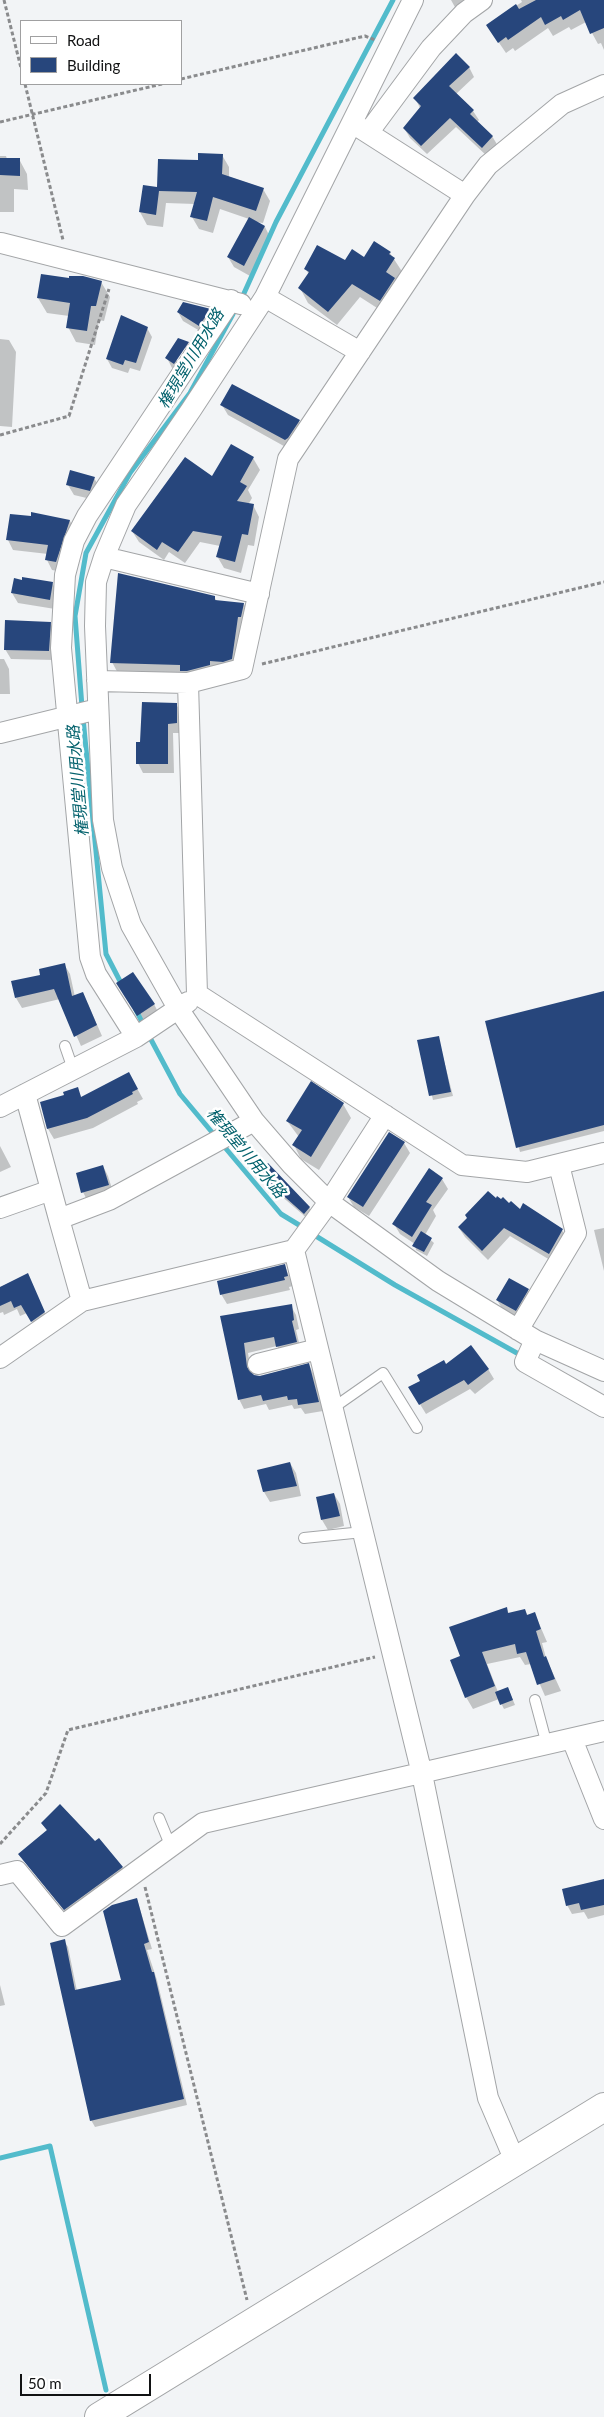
<!DOCTYPE html>
<meta charset="utf-8">
<style>
body{margin:0}
#map{position:relative;width:604px;height:2417px;overflow:hidden;background:#f2f4f6;font-family:Lato,sans-serif}
canvas{display:block}
.legend{position:absolute;left:20px;top:20px;width:162px;height:65px;box-sizing:border-box;background:#fff;border:1px solid #a0a0a1;margin:0;padding:6px 9px;list-style:none;font-size:15px;color:#111213}
.legend li{display:flex;align-items:center;gap:10px;height:25px}
.legend b{width:25px;border:1px solid #a0a0a1}
.scale{position:absolute;left:20px;top:2374px;width:131px;height:22px;box-sizing:border-box;border:2px solid #111213;border-top:0;padding-left:6px;font-size:15px;line-height:18px;white-space:nowrap;color:#111213;-webkit-text-stroke:4px #fff;paint-order:stroke}
</style>
<div id="map">
<canvas width="604" height="2417"></canvas>
<ul class="legend">
<li><b style="height:6px;background:#fff"></b>Road</li>
<li><b style="height:14px;background:#27467c"></b>Building</li>
</ul>
<div class="scale">50 m</div>
</div>
<script>
const c = document.querySelector('canvas').getContext('2d');
c.lineJoin = 'round';
function fillPath(path, color) {
  c.fillStyle = color;
  c.fill(path, 'evenodd');
}
function toPath(rows) {
  const path = new Path2D();
  for (const r of rows) {
    path.moveTo(r[0], r[1]);
    for (let i = 2; i < r.length; i += 2) path.lineTo(r[i], r[i + 1]);
  }
  return path;
}
function strokePath(path, color, width, dash) {
  c.strokeStyle = color;
  c.lineWidth = width;
  c.lineCap = dash ? 'butt' : 'round';
  c.setLineDash(dash || []);
  c.stroke(path);
}
function drawText(font, color, halo, rows, align = 'center') {
  c.font = font + ' Lato,"Noto Sans JP",sans-serif';
  c.lineWidth = 5;
  c.setLineDash([]);
  c.textBaseline = 'middle';
  c.strokeStyle = halo;
  c.fillStyle = color;
  for (const [text, x, y, turn = 0] of rows) {
    c.save();
    c.translate(x, y);
    c.rotate((+turn || 0) * Math.PI / 180);
    c.textAlign = isNaN(turn) ? turn : align;
    if (halo) c.strokeText(text, 0, 0);
    c.fillText(text, 0, 0);
    c.restore();
  }
}
fillPath(toPath([
 [451,0,470,0,456,9],
 [521,0,604,0,604,50,601,43,598,44,586,22,571,30,569,27,553,36,548,28,515,51,513,48,506,53,487,25,522,2],
 [469,67,474,77,456,94,473,111,479,120,477,122,492,136,498,146,488,157,456,127,427,154,410,138,404,128,420,108,415,98],
 [222,155,229,167,229,178,263,189,270,201,263,223,255,222,265,227,270,237,250,276,234,267,228,257,249,219,220,209,213,233,199,229,192,217,195,204,166,203,163,227,147,225,140,212,144,186,158,188,199,161],
 [0,156,6,156,7,159,19,159,27,174,28,190,14,189,14,212,0,212],
 [390,253,403,273,388,315,360,297,337,325,308,303,300,288,309,275,306,269],
 [101,282,110,297,104,321,99,320,95,345,76,342,68,327,69,316,47,313,38,298],
 [210,310,215,318,205,334,183,321,178,312],
 [122,316,147,328,152,337,140,371,130,368,128,373,112,368,107,359],
 [0,339,9,340,16,352,12,427,0,426],
 [188,343,194,353,180,373,172,368,167,358],
 [184,348,187,348,178,361,176,360],
 [222,405,299,421,305,431,291,450,228,415],
 [231,445,253,458,260,470,248,490,252,498,248,505,253,505,259,517,254,546,248,545,241,573,224,568,217,556,220,546,200,542,185,563,169,552,164,560,139,542,132,531,212,478],
 [94,478,100,488,95,500,74,495,68,485],
 [33,514,70,521,75,531,62,572,52,570,47,560,48,554,13,550,8,540,32,518],
 [52,583,58,593,55,609,18,603,12,593],
 [214,597,217,601,244,604,254,623,242,678,122,681,112,662],
 [50,623,56,633,54,660,11,659,5,649],
 [0,659,4,659,9,669,10,694,0,694],
 [176,704,182,714,182,733,173,733,174,773,143,773,138,763,142,743],
 [64,964,70,974,75,997,88,1004,102,1036,81,1046,60,999,22,1008,16,998,41,976],
 [604,993,604,1131,520,1152,487,1022],
 [123,994,154,1004,159,1014,144,1025],
 [438,1037,453,1096,433,1100,419,1041],
 [129,1074,143,1099,137,1102,138,1104,93,1128,54,1139,48,1129,41,1103,65,1096,77,1089,82,1098],
 [343,1104,351,1118,319,1170,301,1159,294,1145,299,1137,287,1121],
 [389,1133,404,1143,410,1153,369,1216,354,1207,348,1197],
 [0,1146,11,1167,0,1172],
 [103,1166,108,1176,114,1195,88,1202,83,1192],
 [260,1173,309,1207,314,1215,309,1220,264,1181],
 [442,1179,448,1189,433,1210,436,1216,425,1235,434,1243,427,1256,416,1250,415,1244,400,1234,394,1224],
 [496,1200,562,1230,567,1240,555,1263,510,1236,488,1260,465,1237,459,1228],
 [604,1228,604,1271,594,1230],
 [285,1266,293,1286,289,1287,290,1290,227,1304,221,1294],
 [27,1275,49,1322,37,1330,27,1313,20,1316,17,1309,4,1315,3,1312,0,1313,0,1287],
 [528,1290,533,1300,521,1320,503,1310,497,1300],
 [291,1306,296,1315,299,1329,296,1330,301,1351,283,1356,277,1346,248,1353,251,1373,254,1377,309,1365,314,1375,323,1411,305,1414,301,1408,294,1409,292,1405,269,1410,266,1404,244,1409,239,1399,221,1317],
 [445,1366,488,1369,494,1379,475,1394,470,1389,426,1414,410,1388],
 [290,1463,296,1473,301,1496,270,1502,264,1492,259,1471],
 [334,1494,340,1504,344,1526,328,1530,322,1520],
 [507,1609,509,1614,525,1610,528,1616,535,1614,547,1642,542,1643,546,1658,561,1691,545,1696,531,1664,525,1665,520,1657,487,1664,498,1692,508,1688,515,1705,504,1709,499,1699,473,1709,466,1697,462,1657],
 [42,1823,95,1842,122,1867,127,1877,70,1918,19,1854,47,1831],
 [604,1880,604,1915,588,1919,584,1912,572,1914,567,1905],
 [137,1899,152,1949,147,1950,157,1980,187,2105,95,2127,91,2120,64,1941,68,1947,77,1991,123,1980],
 [0,1985,5,2005,0,2006]
]), '#0003');
strokePath(toPath([
 [241,300,276,222,393,0],
 [82,707,75,616,86,553,130,473,190,393,233,314],
 [83,718,106,954,122,985],
 [136,1010,144,1026],
 [148,1034,180,1094,216,1137],
 [222,1144,281,1214,304,1228],
 [311,1233,395,1285,524,1357],
 [0,2158,50,2146,106,2390]
]), '#52bbcb', 5);
fillPath(toPath([
 [536,0,604,0,604,28,590,34,580,10,563,20,561,16,545,25,541,17,508,40,506,37,498,43,486,25,516,4,519,9],
 [456,53,470,67,449,86,474,110,470,114,493,136,482,148,450,118,421,146,403,128,421,106,413,98],
 [198,153,223,154,222,174,264,188,256,211,213,197,207,221,190,217,197,192,159,191,156,215,139,212,143,185,157,187,158,159,198,160],
 [0,158,20,158,20,176,0,175],
 [249,217,265,226,244,266,227,257],
 [374,241,391,252,389,254,395,258,386,272,395,278,380,301,352,284,328,312,298,288,309,272,304,269,317,245,345,260,352,249,364,257],
 [41,274,69,278,69,276,83,276,102,281,96,306,91,306,87,331,66,328,70,303,37,298],
 [183,302,211,309,199,326,177,312],
 [121,315,148,327,136,363,125,360,123,365,106,359],
 [178,338,189,342,174,364,165,358],
 [232,384,300,420,288,438,285,440,220,405],
 [231,444,254,457,240,482,247,486,237,501,254,504,248,535,242,534,235,562,216,557,222,536,193,531,178,552,162,542,157,550,131,531,185,457,212,476],
 [70,470,95,477,90,491,66,485],
 [31,512,70,520,56,562,45,560,48,545,6,540,10,514,31,516],
 [118,573,215,596,215,600,244,603,241,617,238,617,232,659,223,662,210,661,210,665,187,671,180,671,180,665,110,663],
 [22,577,53,582,50,600,11,593,14,578,22,580],
 [5,620,51,622,49,651,4,650],
 [142,702,177,703,177,723,168,724,168,764,136,764,136,742,140,742],
 [65,963,72,996,83,992,97,1025,74,1037,54,989,15,998,11,981,40,975,39,969],
 [133,972,155,1004,137,1016,116,983],
 [604,991,604,1125,516,1148,485,1021],
 [439,1036,451,1092,429,1096,417,1040],
 [129,1072,138,1089,132,1092,133,1094,87,1118,47,1129,40,1102,64,1095,63,1092,78,1087,81,1097],
 [311,1081,344,1103,311,1157,292,1145,302,1130,286,1121],
 [389,1132,405,1142,363,1207,347,1197],
 [268,1163,310,1207,304,1214,258,1173],
 [103,1165,109,1185,81,1193,76,1173],
 [429,1168,443,1178,426,1202,432,1205,412,1237,392,1224],
 [488,1191,496,1198,497,1196,501,1199,503,1197,509,1203,511,1201,520,1209,523,1203,563,1229,549,1254,504,1228,482,1251,458,1227,467,1218,465,1215],
 [421,1231,432,1238,424,1252,412,1246],
 [285,1264,288,1276,284,1277,285,1280,220,1295,217,1281],
 [28,1273,45,1312,31,1322,21,1305,14,1308,11,1301,0,1306,0,1287],
 [509,1278,529,1289,516,1311,496,1300],
 [292,1304,294,1320,292,1321,297,1342,276,1347,274,1337,244,1343,247,1367,254,1375,260,1376,309,1363,319,1402,298,1405,297,1399,288,1400,287,1396,263,1401,261,1395,238,1400,220,1316],
 [471,1345,489,1369,468,1385,464,1380,419,1405,408,1387,420,1381,417,1375,444,1360,446,1364],
 [290,1462,297,1486,263,1492,257,1470],
 [334,1493,340,1516,321,1520,316,1497],
 [507,1607,508,1613,525,1609,527,1615,535,1612,541,1629,536,1631,544,1657,546,1656,555,1679,537,1685,526,1652,517,1654,515,1644,482,1652,495,1686,465,1698,450,1660,460,1656,449,1627],
 [508,1687,513,1700,500,1705,495,1692],
 [60,1804,95,1841,99,1838,123,1867,64,1910,18,1854,47,1830,41,1823],
 [604,1879,604,1905,581,1910,579,1903,566,1906,562,1889],
 [137,1898,149,1942,144,1944,152,1972,154,1972,184,2099,90,2121,50,1943,65,1939,75,1990,121,1980,103,1911,112,1905]
]), '#27467c');
const lane = toPath([
 [65,1046,73,1069],
 [333,1408,383,1373,417,1428],
 [304,1538,363,1532],
 [535,1700,547,1745],
 [159,1818,171,1847]
]);
const street = toPath([
 [413,0,265,297,191,410,126,505,104,557,96,582,95,626,103,820,112,868,131,925,179,1010,254,1121,292,1165,329,1202,438,1281,535,1340,604,1371],
 [357,126,465,195],
 [368,133,431,48,464,13,482,0],
 [1,243,241,304],
 [265,297,360,352],
 [104,557,259,594],
 [97,681,188,683,242,669,288,459,465,195,488,165,562,104,604,85],
 [188,683,197,994,462,1165,527,1172,604,1153],
 [0,733,98,709],
 [136,1037,96,974,90,957,61,648,65,575,74,541,87,516,231,300],
 [25,1094,59,1219],
 [0,1107,136,1037,188,1002],
 [385,1115,329,1202,294,1250,422,1774,488,2098,515,2161],
 [0,1208,51,1190],
 [82,1301,294,1250],
 [518,1330,576,1233,559,1165],
 [535,1340,525,1362,604,1407],
 [0,1358,82,1301,59,1219,109,1200,254,1121],
 [258,1364,318,1349],
 [572,1739,604,1819],
 [0,1875,17,1871,62,1926,203,1823,604,1731]
]);
const secondary = toPath([
 [99,2417,604,2107]
]);
strokePath(lane, '#a3a5a7', 12);
strokePath(street, '#a3a5a7', 22);
strokePath(secondary, '#a3a5a7', 30);
strokePath(toPath([
 [4,0,21,68],
 [181,79,365,36,375,40],
 [25,84,63,240],
 [0,122,162,84],
 [0,435,69,416,109,289],
 [262,664,604,582],
 [0,1844,46,1793,68,1730,375,1657],
 [145,1887,247,2300]
]), '#8a8b8d', 3, [4, 2.5]);
strokePath(lane, '#fff', 10);
strokePath(street, '#fff', 20);
strokePath(secondary, '#fff', 28);
drawText('italic 16px', '#04626d', '#fff', [
 ["権現堂川用水路",191,359,-59],
 ["権現堂川用水路",78,781,-95],
 ["権現堂川用水路",246,1153,50]
]);
</script>
